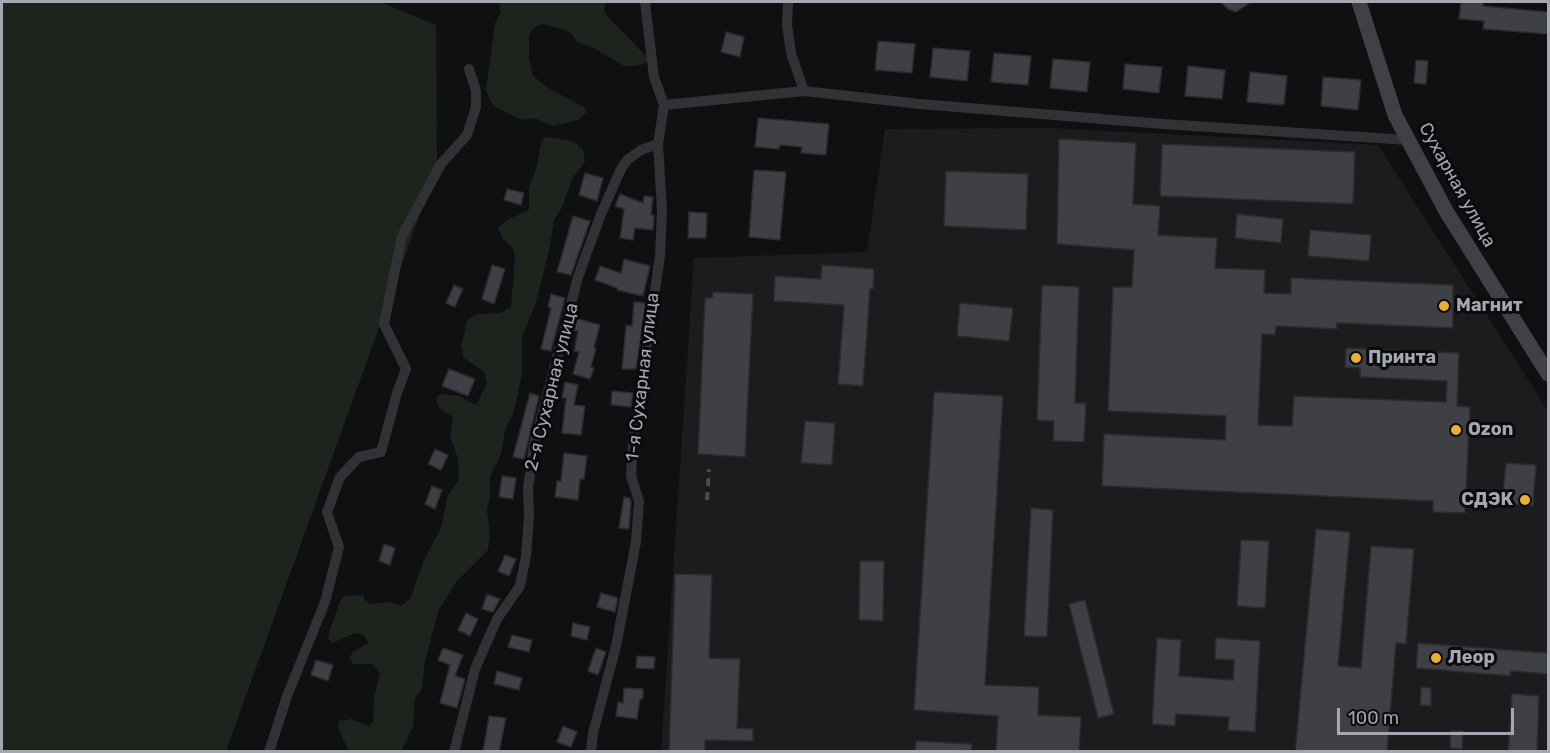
<!DOCTYPE html>
<meta charset="utf-8">
<style>
body{margin:0}
#map{position:relative;width:1550px;height:753px;overflow:hidden;background:#101012;font-family:Rubik,sans-serif}
canvas{display:block}
.frame{position:absolute;inset:0;border:3px solid #a2a7b2;pointer-events:none}
.scale{position:absolute;left:1337px;top:708px;width:177px;height:27px;box-sizing:border-box;border:3px solid #a2a7b2;border-top:0;padding-left:8px;font-size:18px;line-height:21px;white-space:nowrap;color:#a2a7b2;-webkit-text-stroke:4px #0b0b0d;paint-order:stroke}
</style>
<div id="map">
<canvas width="1550" height="753"></canvas>
<div class="frame"></div>
<div class="scale">100 m</div>
</div>
<script>
const c = document.querySelector('canvas').getContext('2d');
c.lineJoin = 'round';
function fillPath(path, color) {
  c.fillStyle = color;
  c.fill(path, 'evenodd');
}
function toPath(rows) {
  const path = new Path2D();
  for (const r of rows) {
    path.moveTo(r[0], r[1]);
    for (let i = 2; i < r.length; i += 2) path.lineTo(r[i], r[i + 1]);
  }
  return path;
}
function strokePath(path, color, width, dash) {
  c.strokeStyle = color;
  c.lineWidth = width;
  c.lineCap = dash ? 'butt' : 'round';
  c.setLineDash(dash || []);
  c.stroke(path);
}
function drawText(font, color, halo, rows, align = 'center') {
  c.font = font + ' Rubik,sans-serif';
  c.lineWidth = 6;
  c.setLineDash([]);
  c.textBaseline = 'middle';
  c.strokeStyle = halo;
  c.fillStyle = color;
  for (const [text, x, y, turn = 0] of rows) {
    c.save();
    c.translate(x, y);
    c.rotate((+turn || 0) * Math.PI / 180);
    c.textAlign = isNaN(turn) ? turn : align;
    if (halo) c.strokeText(text, 0, 0);
    c.fillText(text, 0, 0);
    c.restore();
  }
}
fillPath(toPath([
 [1050,128,1378,145,1548,411,1548,751,661,752,694,258,867,252,885,129]
]), '#1c1c1f');
fillPath(toPath([
 [2,2,380,2,436,25,437,167,226,751,2,751],
 [499,2,606,2,604,9,606,15,646,56,648,62,636,66,624,66,590,46,578,43,571,33,566,30,542,24,536,26,531,31,529,37,529,59,533,76,548,88,584,107,587,112,578,120,553,126,535,118,522,120,494,106,490,101,486,89,495,23,501,12],
 [548,137,573,141,583,149,585,162,573,177,561,209,554,220,549,251,535,306,522,336,522,372,517,399,512,417,505,429,501,454,490,477,490,497,487,510,490,536,488,550,457,581,439,609,425,661,422,688,415,699,413,727,401,751,349,751,338,728,339,721,351,719,368,726,373,723,374,697,380,673,372,664,353,664,350,658,352,653,368,643,366,638,362,634,356,633,332,643,328,639,329,633,340,601,345,596,363,595,365,600,370,604,389,602,401,606,410,599,424,560,441,528,448,495,458,481,459,475,458,458,450,437,453,417,440,409,437,403,437,396,442,394,459,396,476,405,487,384,484,372,464,358,461,346,467,321,476,314,501,313,511,307,515,259,513,248,503,239,498,228,507,220,529,210,529,187,536,170,542,139]
]), '#1d241e');
const building = toPath([
 [1221,2,1251,2,1236,12,1228,9,1221,2],
 [1461,2,1483,2,1483,6,1548,12,1548,34,1483,29,1484,21,1459,19,1461,2],
 [726,32,744,37,740,57,721,52,726,32],
 [878,41,915,44,912,73,875,70,878,41],
 [933,48,970,51,967,81,930,77,933,48],
 [994,53,1031,56,1028,85,991,82,994,53],
 [1053,59,1090,62,1087,92,1050,88,1053,59],
 [1416,60,1428,61,1426,84,1414,83,1416,60],
 [1125,64,1162,67,1159,93,1123,89,1125,64],
 [1188,66,1225,70,1222,99,1185,96,1188,66],
 [1250,72,1287,76,1284,105,1247,102,1250,72],
 [1323,77,1361,80,1358,110,1321,106,1323,77],
 [758,118,829,124,826,155,801,153,802,147,780,145,779,149,755,147,758,118],
 [1059,139,1136,143,1133,204,1160,206,1158,235,1217,238,1215,268,1265,270,1264,293,1291,294,1291,278,1453,285,1453,328,1337,323,1337,329,1276,326,1275,335,1262,334,1258,425,1292,426,1294,396,1446,402,1447,381,1360,377,1360,368,1345,367,1346,348,1459,353,1457,406,1470,407,1465,513,1433,512,1433,501,1102,486,1104,434,1225,440,1226,416,1108,411,1113,287,1132,287,1134,250,1057,244,1059,139],
 [1162,144,1355,152,1353,204,1160,196,1162,144],
 [754,170,786,172,780,240,749,237,754,170],
 [946,171,1028,174,1026,230,944,226,946,171],
 [585,173,603,178,597,201,579,195,585,173],
 [507,189,524,193,521,205,504,200,507,189],
 [620,194,643,203,644,196,653,197,651,215,654,215,653,230,635,228,633,240,620,238,624,209,615,206,620,194],
 [689,212,707,213,706,238,688,238,689,212],
 [1237,214,1283,219,1281,243,1235,238,1237,214],
 [573,216,590,221,571,275,557,272,573,216],
 [1310,230,1371,235,1369,261,1308,256,1310,230],
 [624,259,650,266,643,296,617,290,617,288,595,280,600,266,621,273,624,259],
 [492,265,505,269,494,304,482,299,492,265],
 [822,265,874,269,873,289,870,289,863,386,838,384,844,305,774,301,775,276,821,279,822,265],
 [454,285,463,289,455,307,446,303,454,285],
 [1042,285,1079,287,1075,403,1086,403,1084,442,1053,441,1054,421,1037,420,1042,285],
 [713,292,753,294,745,457,698,454,705,298,712,298,713,292],
 [551,294,565,298,551,351,541,349,551,308,548,307,551,294],
 [634,302,646,303,636,369,622,369,626,325,632,326,634,302],
 [960,303,1013,308,1009,341,957,336,960,303],
 [575,318,600,325,594,347,596,348,591,367,594,368,590,379,573,374,579,352,574,351,578,331,572,330,575,318],
 [449,369,475,379,468,396,442,386,449,369],
 [565,382,578,385,574,405,585,406,581,435,562,433,566,398,562,398,565,382],
 [612,391,633,393,631,407,611,405,612,391],
 [934,392,1003,396,985,685,1039,687,1038,715,1081,717,1079,752,996,752,998,716,914,710,934,392],
 [530,393,539,396,524,459,513,457,530,393],
 [805,421,835,423,832,465,801,463,805,421],
 [435,449,448,455,441,470,428,464,435,449],
 [564,453,587,456,584,479,580,479,578,500,555,497,557,481,561,481,564,453],
 [1506,463,1536,465,1533,506,1502,503,1506,463],
 [502,476,516,478,513,499,499,497,502,476],
 [432,486,442,490,435,509,425,504,432,486],
 [624,497,630,498,631,502,629,529,619,528,624,497],
 [1031,508,1053,510,1047,637,1024,636,1031,508],
 [1316,529,1350,532,1338,666,1361,668,1371,546,1414,549,1406,644,1396,643,1387,752,1295,752,1316,529],
 [1241,540,1269,541,1265,608,1237,606,1241,540],
 [384,544,395,548,390,565,379,561,384,544],
 [505,555,516,559,509,576,498,571,505,555],
 [860,561,884,561,883,621,859,620,860,561],
 [675,574,712,575,709,658,740,659,737,728,753,729,753,741,705,740,705,752,669,752,675,574],
 [601,593,618,598,615,612,597,607,601,593],
 [487,594,500,599,493,612,482,609,487,594],
 [1085,600,1114,714,1098,718,1069,604,1085,600],
 [466,613,478,619,470,636,458,630,466,613],
 [573,623,590,627,587,640,571,636,573,623],
 [512,635,532,640,529,652,508,647,512,635],
 [1157,638,1181,640,1179,676,1233,680,1234,660,1215,659,1216,638,1260,641,1255,732,1228,730,1229,717,1176,714,1175,726,1152,724,1157,638],
 [1418,643,1548,653,1548,674,1511,671,1510,676,1416,668,1418,643],
 [443,648,463,655,455,676,465,679,457,708,440,703,450,665,438,660,443,648],
 [596,648,606,652,598,675,588,671,596,648],
 [637,656,655,657,654,669,636,668,637,656],
 [316,660,333,665,328,681,311,675,316,660],
 [497,671,522,678,519,690,494,684,497,671],
 [1421,687,1431,688,1431,706,1420,705,1421,687],
 [624,688,643,689,643,699,640,699,637,719,616,716,618,702,623,703,624,688],
 [1512,694,1539,696,1537,752,1508,752,1512,694],
 [489,716,506,718,499,752,483,752,489,716],
 [563,726,577,732,571,747,557,742,563,726],
 [1451,731,1463,731,1462,749,1450,748,1451,731],
 [916,741,972,744,971,752,915,752,916,741]
]);
fillPath(building, '#3f4045');
strokePath(building, '#2b2a2e', 1.5);
strokePath(toPath([
 [788,2,787,25,791,53,804,91],
 [664,105,804,91,920,104,1163,124,1408,140],
 [269,752,287,696,325,602,339,547,327,512,340,477,359,457,381,452,397,393,406,369,384,324,402,236,441,164,467,135,476,107,476,91,469,69],
 [454,752,475,669,497,619,520,586,526,556,529,517,528,488,534,445,578,277,601,214,621,169,627,160,641,150,658,144],
 [591,752,593,733,616,646,636,542,639,501,631,476,633,443,660,256,662,210,658,144,664,105,654,77,645,2]
]), '#323236', 10);
strokePath(toPath([
 [1359,2,1395,115,1446,211,1548,374]
]), '#404146', 15);
strokePath(toPath([
 [707,500,709,469]
]), '#4b4c51', 4, [8, 6]);
for (const [x, y, r, color] of [
 [1444,306,6,"#e7b033"],
 [1356,358,6,"#e7b033"],
 [1456,430,6,"#e7b033"],
 [1525,500,6,"#e7b033"],
 [1436,658,6,"#e7b033"]
]) {
  const dot = new Path2D();
  dot.arc(x, y, r, 0, 2 * Math.PI);
  c.fillStyle = color;
  c.fill(dot);
  strokePath(dot, '#0b0b0d', 2);
}
drawText('18px', '#a2a7b2', '#0b0b0d', [
 ["Сухарная улица",1457,185,61],
 ["1-я Сухарная улица",643,377,-83],
 ["2-я Сухарная улица",552,387,-76]
]);
drawText('bold 18px', '#a2a7b2', '#0b0b0d', [
 ["Магнит",1456,306],
 ["Принта",1368,358],
 ["Ozon",1468,430],
 ["СДЭК",1513,500,"right"],
 ["Леор",1448,658]
], 'left');
</script>
